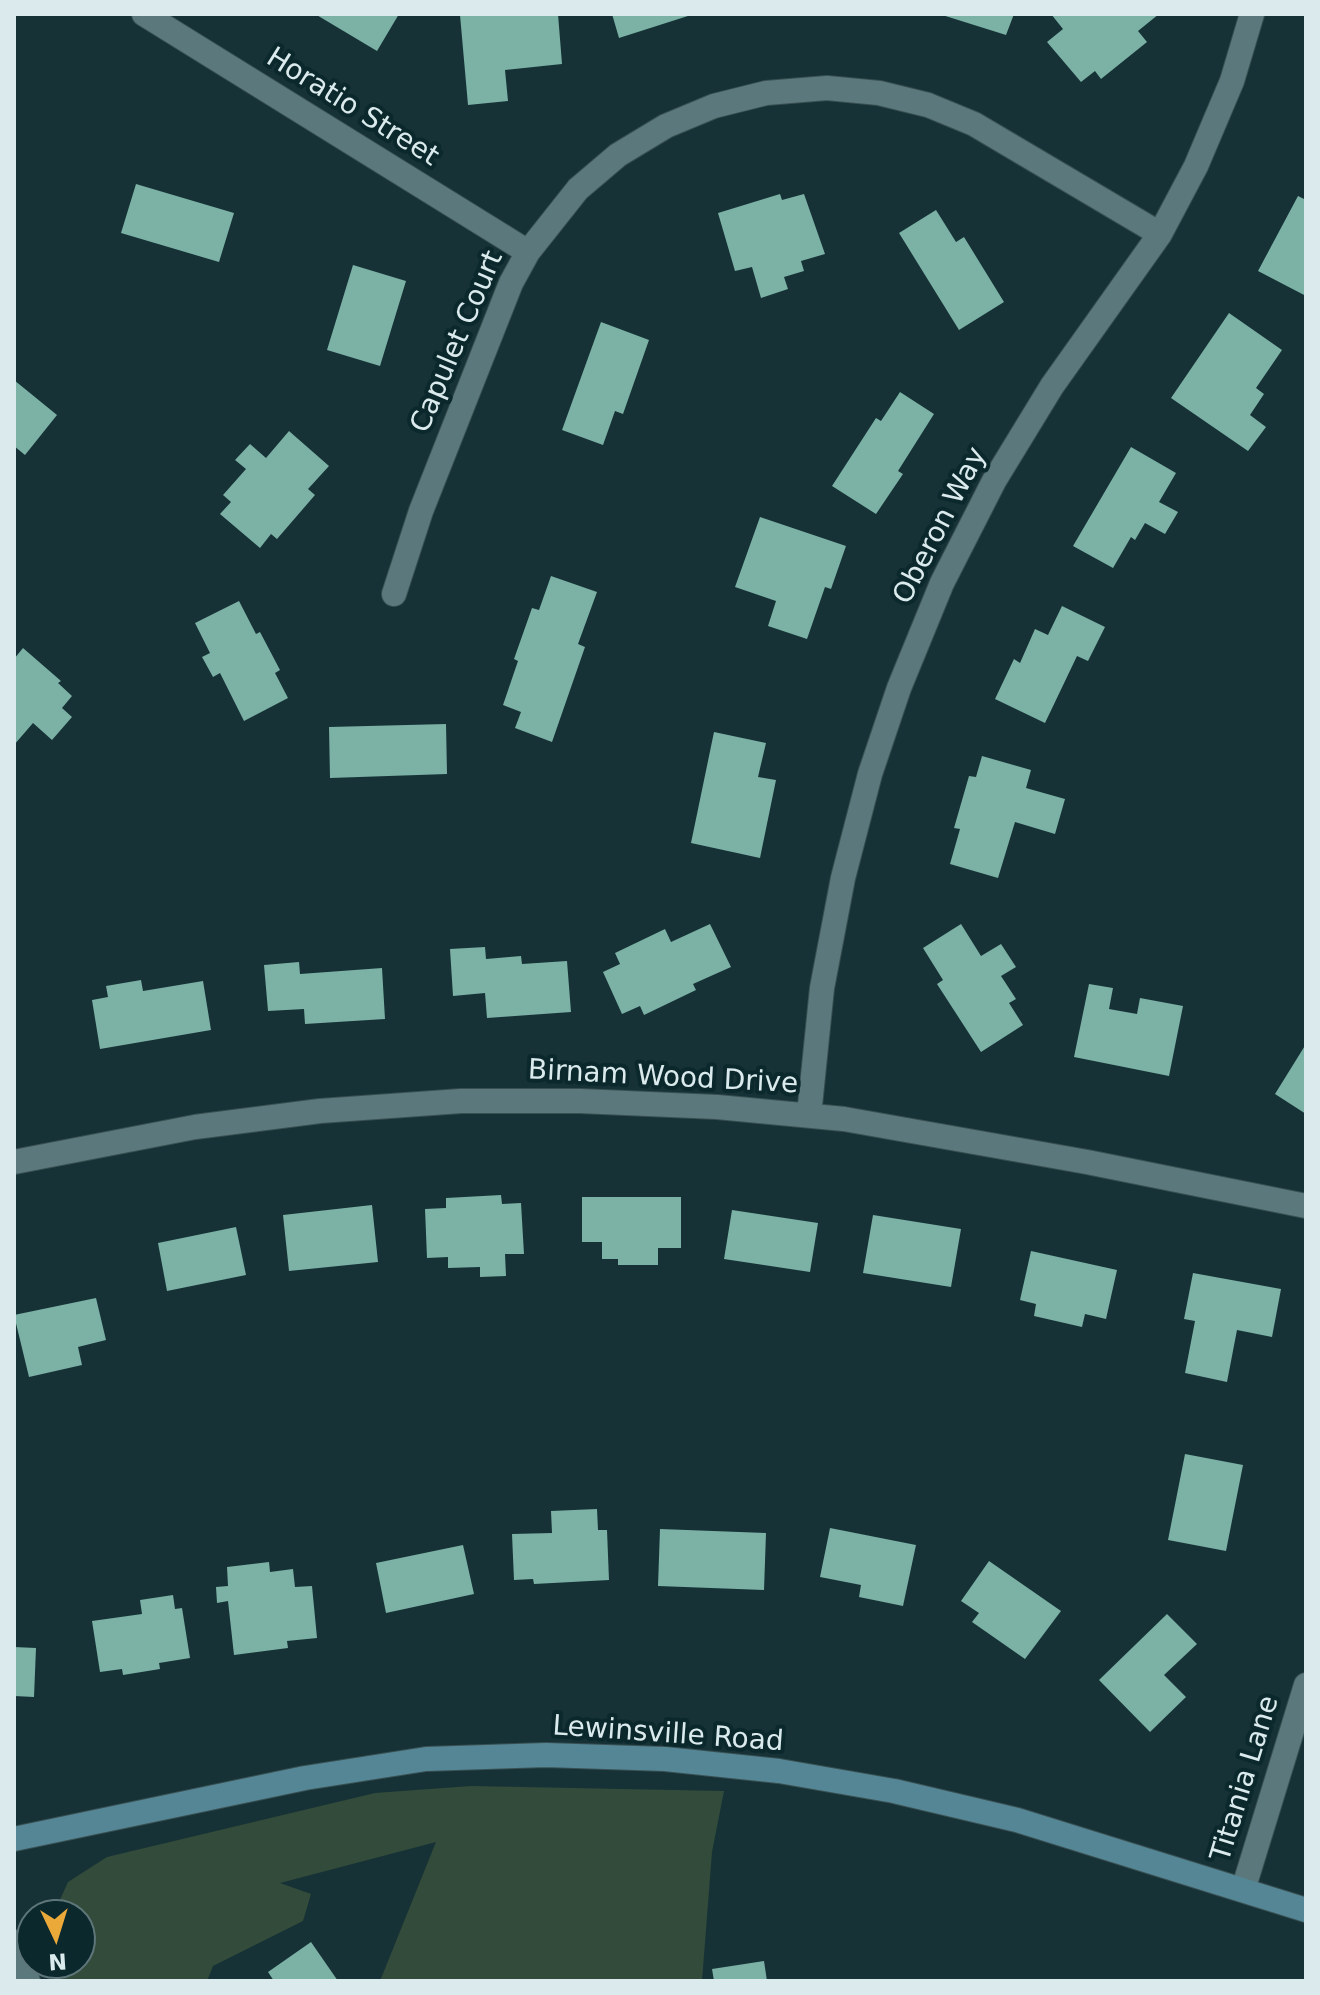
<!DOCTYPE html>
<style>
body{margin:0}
#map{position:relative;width:1320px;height:1995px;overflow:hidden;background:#163236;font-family:"DejaVu Sans",sans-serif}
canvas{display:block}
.frame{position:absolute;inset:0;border:16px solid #dbebed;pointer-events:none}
.north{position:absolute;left:16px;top:1899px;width:80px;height:80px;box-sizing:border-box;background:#0b282c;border:2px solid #5e7679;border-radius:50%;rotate:176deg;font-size:22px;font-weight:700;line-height:32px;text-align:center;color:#dbebed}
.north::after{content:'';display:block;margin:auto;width:28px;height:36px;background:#eba93a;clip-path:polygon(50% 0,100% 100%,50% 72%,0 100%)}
</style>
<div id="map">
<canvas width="1320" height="1995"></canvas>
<div class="frame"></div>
<div class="north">N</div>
</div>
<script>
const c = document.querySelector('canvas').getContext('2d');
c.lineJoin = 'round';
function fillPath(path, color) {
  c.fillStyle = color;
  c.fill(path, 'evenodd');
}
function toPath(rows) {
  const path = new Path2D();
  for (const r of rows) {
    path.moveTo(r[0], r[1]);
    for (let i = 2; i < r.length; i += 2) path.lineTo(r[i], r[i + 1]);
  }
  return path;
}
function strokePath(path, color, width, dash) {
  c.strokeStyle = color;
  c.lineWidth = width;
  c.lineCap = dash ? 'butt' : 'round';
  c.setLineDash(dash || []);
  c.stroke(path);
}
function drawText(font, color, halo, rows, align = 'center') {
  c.font = font + ' "DejaVu Sans",sans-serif';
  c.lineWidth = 8;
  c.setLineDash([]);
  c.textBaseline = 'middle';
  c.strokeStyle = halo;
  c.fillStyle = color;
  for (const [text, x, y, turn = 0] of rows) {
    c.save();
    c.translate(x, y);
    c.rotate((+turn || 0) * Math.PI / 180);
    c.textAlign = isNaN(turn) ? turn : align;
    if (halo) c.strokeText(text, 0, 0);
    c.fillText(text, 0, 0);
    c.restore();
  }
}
fillPath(toPath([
 [471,1786,724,1791,712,1852,702,1981,380,1981,436,1842,280,1883,311,1894,303,1921,213,1966,207,1981,61,1981,54,1974,50,1963,80,1963,80,1915,53,1915,68,1882,107,1857,375,1793]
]), '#334b3a');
fillPath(toPath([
 [315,14,399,14,377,51],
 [467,14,558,14,562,64,505,70,508,101,468,105,460,15],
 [612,14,691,14,691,15,619,38],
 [939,14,1014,14,1006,35],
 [1051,14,1159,14,1138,31,1147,42,1101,79,1095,71,1081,82,1047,42,1063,29],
 [136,184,234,213,219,262,121,233],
 [780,194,782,200,804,194,825,254,801,261,804,271,784,277,788,289,761,298,752,267,735,271,718,213],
 [1298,196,1306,200,1306,296,1258,271],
 [936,210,956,242,964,237,1004,302,959,330,899,233],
 [353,265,406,281,380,366,327,350],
 [1229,313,1282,350,1256,388,1264,394,1250,415,1266,427,1248,451,1171,398],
 [601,322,649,340,623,414,615,411,603,445,562,430],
 [14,380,57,415,25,455,14,446],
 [900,392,934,414,898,471,903,474,876,514,832,486,876,418,881,421],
 [289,431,329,466,308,489,315,495,277,539,271,534,260,548,220,514,231,502,223,495,246,469,235,460,250,444,266,458],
 [1131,447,1176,473,1159,502,1178,512,1165,534,1145,523,1135,540,1131,537,1113,568,1073,546],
 [760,517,846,546,831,589,825,587,807,639,768,626,776,601,735,587],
 [551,576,597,592,578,644,585,647,552,742,515,728,521,712,503,705,518,661,514,659,532,608,539,610],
 [239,601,256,634,260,632,280,670,275,673,288,698,244,721,220,673,213,677,202,657,210,653,195,623],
 [1062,606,1105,627,1088,661,1077,656,1045,723,995,699,1014,659,1020,663,1035,629,1048,635],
 [23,648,61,681,58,683,72,696,62,708,72,717,52,740,33,723,14,745,14,659],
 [446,724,447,774,330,778,329,727],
 [714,732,766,743,758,777,776,780,760,858,691,843],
 [982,756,1031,770,1026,788,1065,799,1055,834,1015,822,998,878,950,864,960,829,954,828,969,776,976,777],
 [710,924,731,967,693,984,696,990,644,1015,640,1006,622,1014,603,972,620,964,615,953,665,929,671,942],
 [961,924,981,956,1001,944,1016,967,1001,976,1016,999,1009,1003,1023,1025,981,1052,937,984,943,980,923,948],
 [485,947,486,959,521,956,522,964,567,961,571,1012,487,1018,485,993,453,996,450,949],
 [299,962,300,974,382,968,385,1019,305,1024,304,1009,268,1011,264,965],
 [141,980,143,991,203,981,211,1030,100,1049,92,1000,108,997,106,986],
 [1089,984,1113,988,1109,1009,1137,1014,1140,998,1183,1006,1169,1076,1074,1057],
 [1306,1044,1306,1114,1275,1094],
 [501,1195,502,1204,521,1203,524,1254,505,1254,506,1276,480,1277,480,1267,448,1268,448,1257,427,1258,425,1209,446,1208,446,1198],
 [582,1197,681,1197,681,1248,658,1248,658,1265,618,1265,618,1259,602,1259,602,1242,582,1242],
 [372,1205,378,1262,289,1271,283,1215],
 [732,1210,818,1223,810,1272,724,1259],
 [873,1215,961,1229,951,1287,863,1273],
 [236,1227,246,1275,167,1291,158,1243],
 [1031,1251,1117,1270,1106,1319,1085,1314,1082,1327,1034,1316,1036,1304,1020,1300],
 [1193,1273,1281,1289,1272,1337,1237,1330,1227,1382,1185,1373,1195,1321,1184,1319],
 [96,1298,106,1340,78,1347,82,1365,29,1377,14,1315],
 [1185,1454,1243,1465,1226,1551,1168,1540],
 [597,1509,598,1530,607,1530,609,1580,534,1584,533,1579,514,1580,512,1534,552,1533,551,1511],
 [830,1528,916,1545,903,1606,859,1597,861,1585,820,1577],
 [660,1529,766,1533,764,1590,658,1586],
 [463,1545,474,1594,386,1613,376,1563],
 [989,1561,1061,1611,1025,1659,972,1622,979,1613,961,1601],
 [269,1562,270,1572,293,1569,295,1587,312,1586,317,1638,287,1641,288,1648,234,1655,228,1601,217,1603,216,1587,228,1586,227,1567],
 [173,1595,175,1609,182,1608,190,1658,159,1663,160,1669,123,1675,122,1669,100,1672,92,1621,142,1614,140,1600],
 [1167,1614,1197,1644,1164,1675,1186,1697,1150,1732,1099,1680],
 [14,1647,36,1648,34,1697,14,1696],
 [311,1942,338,1981,274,1981,268,1972],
 [764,1961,767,1981,714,1981,712,1969]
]), '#7cb1a5');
const street = toPath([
 [144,14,528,252],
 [394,594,421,511,511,283,528,252,578,189,618,155,666,126,714,106,766,93,827,88,879,93,928,105,974,124,1160,234],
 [809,1115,822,988,843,878,870,774,899,688,942,583,994,481,1052,386,1160,234,1196,166,1232,81,1252,14],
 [14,1162,195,1127,320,1111,461,1101,580,1101,717,1107,844,1119,1087,1162,1306,1206],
 [1243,1890,1306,1685],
 [14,1942,28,1981]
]);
const secondary = toPath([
 [14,1839,305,1778,426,1759,546,1755,665,1759,779,1771,894,1791,1017,1820,1306,1910]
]);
strokePath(street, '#395053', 26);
strokePath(secondary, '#395053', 26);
strokePath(street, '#5b797c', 24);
strokePath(secondary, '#548695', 24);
drawText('28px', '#dbebed', '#0b282c', [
 ["Horatio Street",352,108,32],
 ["Capulet Court",458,342,-67],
 ["Oberon Way",941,526,-63],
 ["Birnam Wood Drive",663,1078,3],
 ["Lewinsville Road",668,1735,4],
 ["Titania Lane",1246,1779,-73]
]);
</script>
